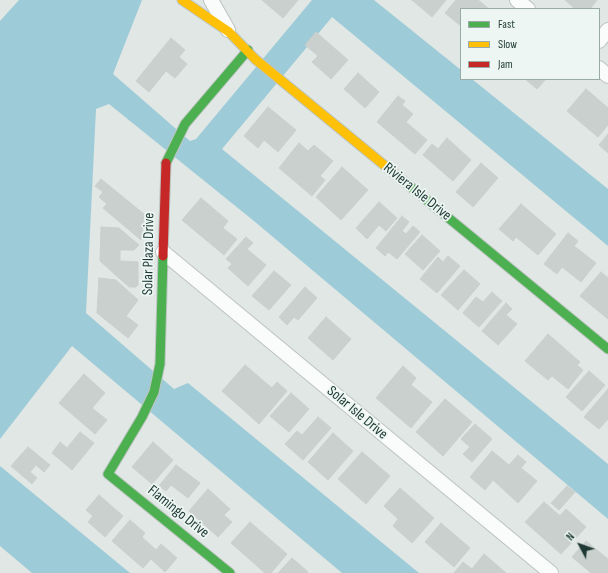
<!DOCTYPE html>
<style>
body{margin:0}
#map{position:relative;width:608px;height:573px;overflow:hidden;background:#e0e7e4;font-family:"Sofia Sans Condensed",sans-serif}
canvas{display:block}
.legend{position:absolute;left:460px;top:8px;width:140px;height:72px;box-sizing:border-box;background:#edf6f2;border:1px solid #9aaaa6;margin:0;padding:5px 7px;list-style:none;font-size:12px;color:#1e3934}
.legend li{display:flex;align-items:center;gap:8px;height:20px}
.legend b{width:20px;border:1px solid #9aaaa6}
.north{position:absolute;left:560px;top:525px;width:40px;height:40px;-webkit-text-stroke:3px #edf6f2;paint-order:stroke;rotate:311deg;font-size:11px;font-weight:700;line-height:16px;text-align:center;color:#1e3934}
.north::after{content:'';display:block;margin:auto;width:14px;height:18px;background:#1e3934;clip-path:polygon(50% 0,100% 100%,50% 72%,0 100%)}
</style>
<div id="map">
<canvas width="608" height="573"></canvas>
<ul class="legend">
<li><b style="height:5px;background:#4caf50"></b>Fast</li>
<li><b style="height:5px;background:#ffc107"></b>Slow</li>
<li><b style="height:5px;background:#c62828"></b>Jam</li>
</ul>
<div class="north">N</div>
</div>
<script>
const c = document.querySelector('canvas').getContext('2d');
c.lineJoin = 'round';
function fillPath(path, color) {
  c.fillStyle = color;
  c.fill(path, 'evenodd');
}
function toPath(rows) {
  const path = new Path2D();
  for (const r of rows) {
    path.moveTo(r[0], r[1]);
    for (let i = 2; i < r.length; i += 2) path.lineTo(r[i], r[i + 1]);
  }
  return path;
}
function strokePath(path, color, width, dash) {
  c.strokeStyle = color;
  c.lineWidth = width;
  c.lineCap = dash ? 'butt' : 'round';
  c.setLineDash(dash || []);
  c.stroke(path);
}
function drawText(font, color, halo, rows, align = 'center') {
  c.font = font + ' "Sofia Sans Condensed",sans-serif';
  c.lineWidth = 3.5;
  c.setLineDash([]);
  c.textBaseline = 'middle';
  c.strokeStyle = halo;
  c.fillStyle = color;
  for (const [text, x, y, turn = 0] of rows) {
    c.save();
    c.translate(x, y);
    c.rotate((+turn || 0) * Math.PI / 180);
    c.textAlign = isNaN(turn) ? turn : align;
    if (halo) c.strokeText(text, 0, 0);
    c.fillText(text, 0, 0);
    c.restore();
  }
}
fillPath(toPath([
 [19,0,142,0,113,74,190,141,196,139,312,0,374,0,461,70,461,79,472,79,608,189,608,246,332,17,222,149,608,464,608,519,254,221,109,104,96,109,86,313,174,389,188,383,419,573,342,573,72,346,0,439,0,21],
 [0,466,130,573,32,573,0,546]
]), '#9ecbd8');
const building = toPath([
 [262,0,298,0,283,18,262,0],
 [412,0,446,0,432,17,412,0],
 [456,0,478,0,489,9,461,9,461,26,445,13,456,0],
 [565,0,597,0,590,9,575,9,565,0],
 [316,32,348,60,331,79,312,62,318,56,305,45,316,32],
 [171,38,185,50,179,57,187,64,175,78,166,71,149,92,136,81,171,38],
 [358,73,379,92,365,108,344,89,358,73],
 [525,79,546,79,537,89,525,79],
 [586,89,608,108,608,125,598,137,567,111,586,89],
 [398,96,405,101,402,105,413,114,406,122,427,140,415,154,377,122,398,96],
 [268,107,296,130,278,152,264,140,258,148,244,136,268,107],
 [608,134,608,153,599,145,608,134],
 [447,138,471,160,453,181,423,155,432,144,438,149,447,138],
 [299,143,308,151,314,145,333,161,320,176,325,180,312,196,279,168,299,143],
 [481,163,498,178,473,207,456,192,481,163],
 [342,167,368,190,341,220,316,197,342,167],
 [101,179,144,214,141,240,103,208,107,204,99,197,103,192,95,186,101,179],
 [201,198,228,221,223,228,237,239,224,255,182,220,201,198],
 [379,202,397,218,386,231,379,225,367,239,356,228,379,202],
 [521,204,556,234,538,255,516,237,513,241,499,229,521,204],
 [402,216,409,222,402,231,406,234,413,226,420,232,397,259,388,252,385,256,376,248,402,216],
 [101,227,119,228,139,245,134,250,120,250,120,261,138,262,138,285,136,287,129,287,100,261,101,227],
 [568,233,578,241,574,246,596,263,581,282,562,267,557,274,544,264,568,233],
 [422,235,440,251,423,270,405,254,422,235],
 [246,237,253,243,247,249,266,265,248,286,228,268,232,264,226,259,246,237],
 [448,256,460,266,437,293,420,279,438,257,443,262,448,256],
 [464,270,480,284,458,310,441,295,464,270],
 [274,271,291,285,269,310,252,296,274,271],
 [601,272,608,278,608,319,580,296,601,272],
 [99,278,116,280,138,300,126,316,138,325,128,338,97,313,99,278],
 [305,287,317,298,298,320,294,317,287,325,279,317,305,287],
 [492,292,502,301,479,327,463,313,476,297,483,302,492,292],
 [506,303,512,309,506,315,517,324,498,345,482,331,506,303],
 [326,317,351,339,333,360,308,338,326,317],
 [548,334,580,362,577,365,583,370,568,389,552,376,548,380,525,361,548,334],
 [245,365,272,388,277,382,287,391,259,424,222,391,245,365],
 [403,366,416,378,411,385,432,402,411,428,376,398,403,366],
 [589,371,605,385,582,411,566,397,589,371],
 [84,374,105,393,92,408,107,420,95,434,59,403,84,374],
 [608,389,608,419,599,429,584,417,608,389],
 [291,393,309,409,289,432,270,416,291,393],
 [445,399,472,422,443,456,416,432,445,399],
 [318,417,331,428,303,460,285,444,297,431,302,435,318,417],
 [475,424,492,439,472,462,463,454,470,447,461,439,475,424],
 [80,432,94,443,72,470,52,453,60,442,67,448,80,432],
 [333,433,353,451,328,480,308,462,333,433],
 [153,442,173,460,152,484,132,467,153,442],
 [28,447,50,465,44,472,36,465,30,472,37,478,32,484,11,466,28,447],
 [492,451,509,465,518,455,526,462,521,468,537,481,518,503,493,480,485,490,470,477,492,451],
 [362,452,390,476,366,504,338,479,362,452],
 [176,465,200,483,188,498,171,485,166,491,159,486,176,465],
 [567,486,575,492,559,510,551,503,567,486],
 [400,488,434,518,412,543,393,526,398,519,384,506,400,488],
 [208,489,230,509,224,515,232,522,218,537,189,511,208,489],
 [99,495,123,516,105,537,88,522,93,516,86,510,99,495],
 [544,502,560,516,566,509,586,527,561,554,525,522,544,502],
 [130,520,145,533,142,537,156,550,161,544,177,558,165,572,151,559,143,568,112,541,130,520],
 [250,522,287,554,271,573,265,573,231,543,250,522],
 [441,523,470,548,454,567,425,542,441,523],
 [586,541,608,559,608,573,591,573,572,557,586,541],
 [484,554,506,573,454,573,463,562,472,569,484,554],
 [292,558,308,572,307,573,278,573,292,558]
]);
fillPath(building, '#cad0ce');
strokePath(building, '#c9cfcd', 1);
const street = toPath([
 [211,0,228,30],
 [517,0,528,9],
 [599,41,608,30],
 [599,68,608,76],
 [163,252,551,573]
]);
const fast = toPath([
 [166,163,185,124,248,50],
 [395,174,608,349],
 [163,256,160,364,154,392,142,417,108,474,230,573]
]);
const slow = toPath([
 [182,0,229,32,255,59,395,174]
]);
const jam = toPath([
 [163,256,166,163]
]);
strokePath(street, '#bdc3c1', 16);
strokePath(fast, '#bcc4c1', 11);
strokePath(slow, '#bcc4c1', 11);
strokePath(jam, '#bcc4c1', 11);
strokePath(street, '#fafbfb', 14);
strokePath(fast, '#4caf50', 9);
strokePath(slow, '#ffc107', 9);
strokePath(jam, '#c62828', 9);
drawText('15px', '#1e3934', '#edf6f2', [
 ["Riviera Isle Drive",417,192,39],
 ["Solar Plaza Drive",149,254,-89],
 ["Solar Isle Drive",357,413,40],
 ["Flamingo Drive",178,512,39]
]);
</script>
